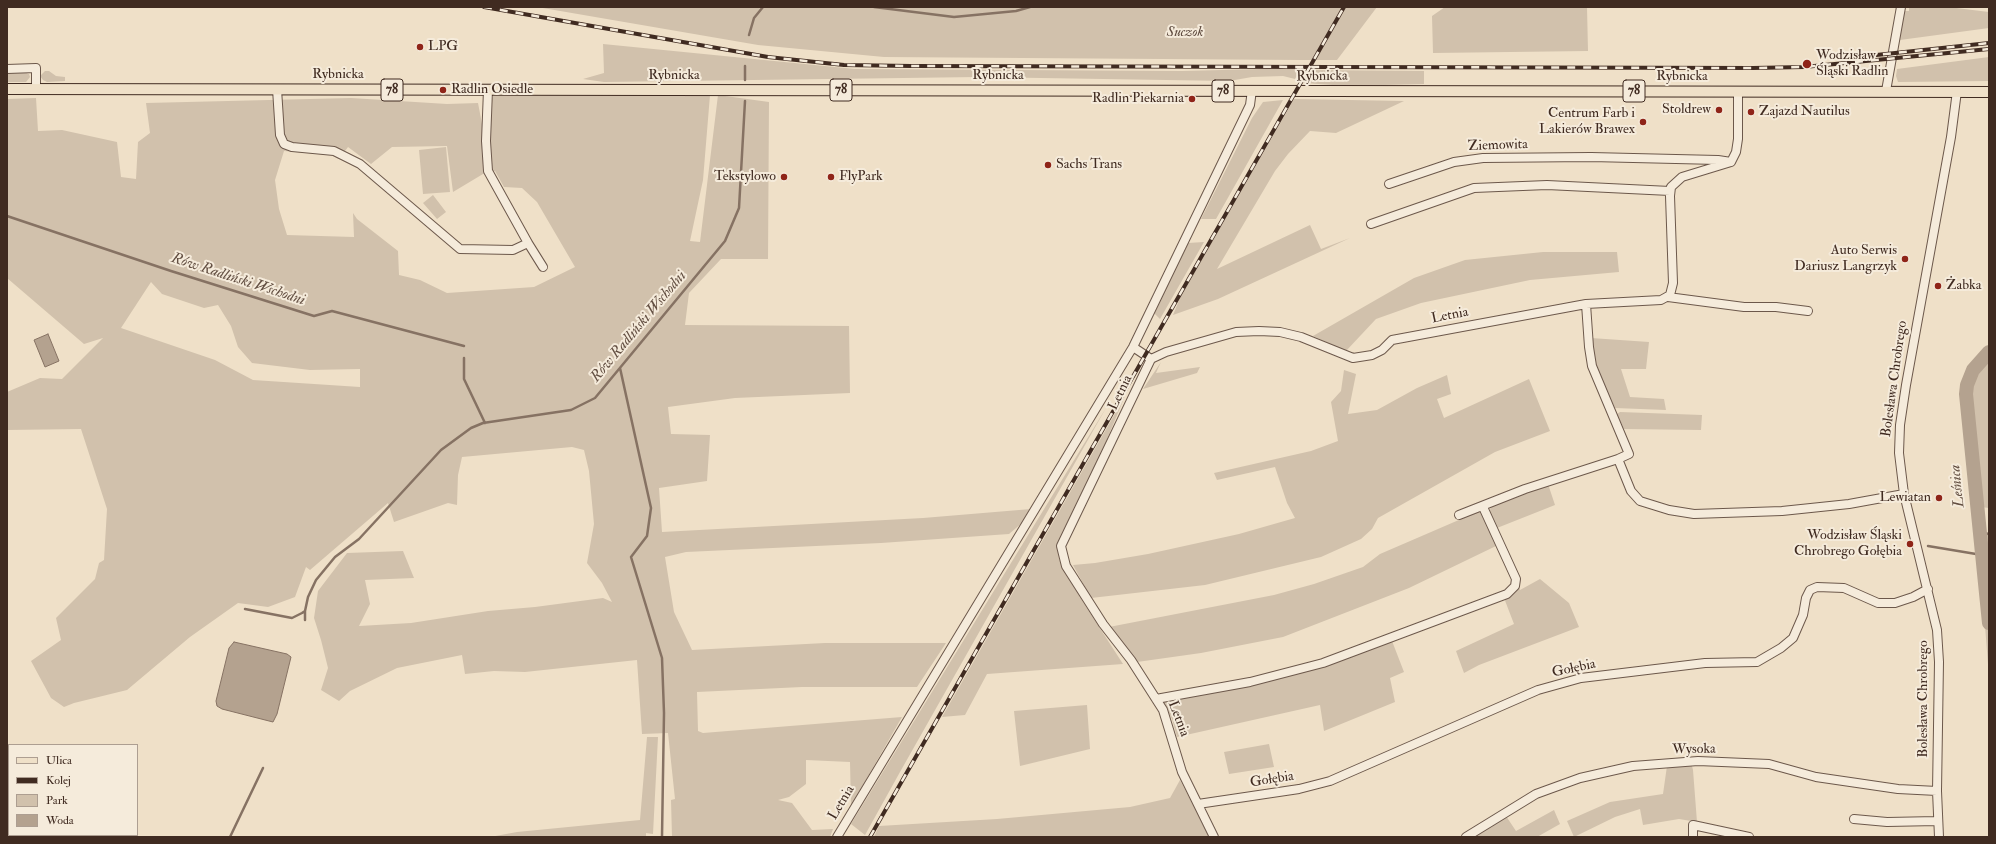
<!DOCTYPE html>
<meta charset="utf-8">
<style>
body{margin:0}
#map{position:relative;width:1996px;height:844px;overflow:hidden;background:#efe0c8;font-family:"IM FELL Double Pica",serif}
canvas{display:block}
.frame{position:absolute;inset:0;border:8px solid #402b21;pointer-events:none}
.legend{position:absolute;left:8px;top:744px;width:130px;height:92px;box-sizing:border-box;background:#f5ebdb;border:1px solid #ad9e91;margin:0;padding:5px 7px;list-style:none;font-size:12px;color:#402b21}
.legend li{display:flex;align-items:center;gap:8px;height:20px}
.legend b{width:20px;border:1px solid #ad9e91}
</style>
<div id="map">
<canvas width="1996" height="844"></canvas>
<div class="frame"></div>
<ul class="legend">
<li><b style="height:5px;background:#efe0c8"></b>Ulica</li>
<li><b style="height:5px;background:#402b21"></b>Kolej</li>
<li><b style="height:11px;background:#d1c1ac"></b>Park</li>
<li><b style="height:11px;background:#b4a28f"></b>Woda</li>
</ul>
</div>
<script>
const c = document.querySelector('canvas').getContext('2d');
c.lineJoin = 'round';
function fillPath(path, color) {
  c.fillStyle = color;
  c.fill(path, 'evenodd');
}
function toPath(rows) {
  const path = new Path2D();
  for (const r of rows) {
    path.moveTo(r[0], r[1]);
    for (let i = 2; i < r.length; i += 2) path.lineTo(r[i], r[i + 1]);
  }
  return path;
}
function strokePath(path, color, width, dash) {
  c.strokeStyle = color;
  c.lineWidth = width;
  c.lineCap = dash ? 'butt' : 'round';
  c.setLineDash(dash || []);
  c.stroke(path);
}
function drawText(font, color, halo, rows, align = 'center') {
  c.font = font + ' "IM FELL Double Pica",serif';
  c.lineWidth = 4;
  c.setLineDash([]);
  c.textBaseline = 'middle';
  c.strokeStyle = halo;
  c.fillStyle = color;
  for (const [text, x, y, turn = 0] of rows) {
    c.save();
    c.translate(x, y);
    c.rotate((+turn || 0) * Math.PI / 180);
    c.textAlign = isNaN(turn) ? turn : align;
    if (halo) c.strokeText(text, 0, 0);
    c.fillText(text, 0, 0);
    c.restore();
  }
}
fillPath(toPath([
 [537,7,1377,7,1337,60,1302,60,884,57,758,45],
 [1445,7,1587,7,1588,51,1433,53,1432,16],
 [1909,7,1948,7,1989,12,1989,28,1900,40,1904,11,1909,11],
 [603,44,855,69,1182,71,1301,68,1295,79,1283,76,1252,77,1229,81,978,77,604,82,583,79,604,73],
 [1989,57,1989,81,1898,82,1896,76,1897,69],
 [1310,70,1424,71,1424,84,1347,86,1304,83],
 [45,71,49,71,56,76,65,77,65,81,47,82,43,80,40,76],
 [7,72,24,72,29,74,30,77,26,82,7,82],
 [710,95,703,180,690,241,700,242,718,95,769,102,768,259,721,259,689,293,685,325,849,326,850,393,735,398,668,407,671,434,710,435,707,481,659,488,662,532,923,518,1031,509,1022,523,1009,534,881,543,686,552,665,557,674,612,692,650,825,643,946,643,917,687,802,687,697,692,698,731,703,733,902,717,851,806,850,762,806,760,806,784,789,797,778,800,792,803,812,830,833,829,830,837,672,837,671,800,675,799,668,733,642,734,637,660,525,672,494,671,465,674,462,655,397,668,350,691,339,701,321,690,328,668,321,640,314,618,318,591,347,553,403,551,414,578,365,580,370,604,359,626,411,623,488,611,535,607,603,598,612,602,602,583,587,563,594,524,589,471,584,450,572,447,462,457,458,475,457,505,448,503,394,522,388,503,310,570,306,567,295,597,268,607,238,603,190,637,127,690,74,703,64,707,51,698,31,661,61,640,56,618,95,579,99,563,104,560,107,509,81,429,7,430,7,392,40,378,62,379,103,338,84,344,7,278,7,99,36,98,38,131,62,130,117,142,121,177,136,179,138,142,150,133,146,103,351,98,447,104,478,103,482,124,493,96],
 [447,146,453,192,483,174,495,171,504,187,522,188,537,202,575,267,534,287,447,293,420,280,399,275,398,251,357,219,353,213,354,237,287,235,279,209,275,180,284,151,331,155,339,159,348,147,371,164,392,147],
 [151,282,162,294,204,308,218,305,231,326,238,347,252,363,310,370,360,369,360,387,253,380,215,360,121,328],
 [1294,99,1404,101,1336,133,1310,131,1288,154,1275,171,1217,269,1310,225,1321,249,1350,238,1218,299,1173,315,1180,298],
 [1283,100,1216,219,1201,219,1252,118,1263,102],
 [446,147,450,192,423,194,419,150],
 [433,195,446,212,437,219,423,203],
 [1204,242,1160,319,1154,313,1188,243],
 [1543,252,1617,252,1619,272,1530,280,1421,303,1376,319,1346,351,1313,336,1414,278,1465,260],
 [1591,338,1649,342,1646,369,1621,369,1630,397,1664,399,1666,410,1615,408,1594,361],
 [1989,360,1989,508,1981,507,1970,390,1972,381,1977,370],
 [1161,362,1156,373,1200,367,1197,373,1143,389],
 [1344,370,1356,374,1348,414,1377,410,1417,388,1447,375,1451,394,1437,399,1444,418,1529,379,1550,431,1495,452,1378,518,1372,529,1361,539,1321,557,1205,585,1091,598,1073,565,1095,563,1148,554,1239,534,1295,518,1287,503,1275,467,1217,480,1214,473,1311,451,1338,441,1331,402,1341,391],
 [1125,396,1090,480,1058,543,1059,559,1083,602,1123,664,987,674,965,715,942,717],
 [1106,408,900,772,865,835,851,824],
 [1620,412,1702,415,1701,430,1624,429,1617,414],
 [1548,484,1555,505,1497,528,1489,513,1491,507],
 [1482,510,1498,544,1496,546,1409,588,1283,637,1201,653,1137,662,1109,627,1274,595,1314,584,1363,567,1380,554],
 [1984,532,1989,532,1989,579],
 [1540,579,1569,603,1579,627,1479,665,1464,673,1456,651,1514,624,1504,598,1518,584,1520,590],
 [1989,586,1989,677,1983,600],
 [1392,641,1404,672,1390,678,1395,702,1324,731,1320,705,1177,737,1172,719,1162,701,1304,671],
 [1087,705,1090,749,1020,766,1014,711],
 [647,737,658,737,653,834,646,833,646,837,490,837,517,832,640,820],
 [1269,744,1274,767,1229,774,1224,752],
 [1690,758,1693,770,1697,822,1679,819,1643,825,1640,809,1615,817,1574,837,1567,821,1610,802,1663,794,1668,759],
 [1180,780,1210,837,874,837,879,826,997,819,1130,807,1170,798],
 [1554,810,1560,824,1537,837,1471,837,1506,816,1516,831]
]), '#d1c1ac');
const water = toPath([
 [48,334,59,361,45,367,34,340,48,334],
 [234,642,287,654,291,657,277,714,273,722,222,709,217,706,216,701,229,648,234,642]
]);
fillPath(water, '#b4a28f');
strokePath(water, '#867263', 1);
strokePath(toPath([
 [874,7,954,17,1016,11,1030,7],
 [749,35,754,18,763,7],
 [745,80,745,66],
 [7,216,171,271,314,316,332,311,464,346],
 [464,358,464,379,485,423],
 [620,368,651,508,647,536,631,557,662,658,664,713,662,837],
 [1980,533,1989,534],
 [1928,546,1982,555],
 [245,609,292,618,302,613,305,611,308,597,316,580,335,557,359,539,441,450,471,428,483,423,571,410,595,398,725,241,739,208,745,101],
 [305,611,305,620],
 [230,837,263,768]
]), '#867263', 2.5);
strokePath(toPath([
 [1989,352,1973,370,1967,385,1966,394,1989,623]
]), '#b4a28f', 14);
const minor = toPath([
 [7,69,36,68,36,89],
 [277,89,280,135,284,144,292,147,334,151,360,164,460,249,513,250,528,243,488,171,486,141,488,90],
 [1886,91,1901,7],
 [1389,184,1454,162,1483,158,1591,157,1718,160,1731,162],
 [1371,224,1474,188,1547,185,1670,191],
 [528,243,543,267],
 [1668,297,1744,307,1776,307,1808,311],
 [1133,347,1151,359],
 [1618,459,1631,491,1640,501,1669,510,1694,514,1782,511,1849,504,1904,494],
 [1459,515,1525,489,1618,459,1629,454,1592,366,1589,347,1586,304,1661,300,1670,295,1673,283,1670,196,1671,187,1682,177,1731,162,1736,152,1738,139,1738,91],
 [1156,699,1250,682,1323,663,1507,594,1515,586,1516,579,1483,507],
 [1198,804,1299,789,1330,781,1538,690,1581,678,1705,663,1757,662,1781,648,1793,638,1803,615,1806,598,1810,590,1817,587,1844,588,1878,603,1895,603,1913,597,1928,589],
 [1854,819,1887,822,1937,821],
 [837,837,1133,347,1250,105,1252,90],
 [1214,837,1182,772,1163,710,1131,660,1103,624,1066,566,1061,546,1151,359,1166,352,1236,332,1259,331,1280,332,1301,337,1353,358,1372,355,1382,350,1392,340,1586,304],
 [1466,837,1536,794,1580,778,1633,766,1698,761,1769,764,1816,777,1898,789,1937,791],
 [1693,837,1693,825,1749,837],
 [1939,837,1937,791,1939,662,1937,630,1904,494,1899,453,1900,425,1906,385,1951,137,1957,91]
]);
const major = toPath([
 [7,89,1989,92]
]);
strokePath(minor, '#6c584b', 10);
strokePath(major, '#402b21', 12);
strokePath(minor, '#f5ebdb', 8);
strokePath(major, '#efe0c8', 10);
const rail = toPath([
 [484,7,768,57,844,65,911,66,1753,68,1804,67,1989,49],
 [1867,56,1989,43],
 [870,837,1344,7]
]);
strokePath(rail, '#402b21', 4);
strokePath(rail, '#f5ebdb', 2.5, [8]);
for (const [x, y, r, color] of [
 [420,47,4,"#8f2418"],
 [1807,64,5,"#8f2418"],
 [443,90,4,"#8f2418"],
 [1192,99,4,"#8f2418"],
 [1719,110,4,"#8f2418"],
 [1751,112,4,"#8f2418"],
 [1643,122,4,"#8f2418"],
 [1048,165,4,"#8f2418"],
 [784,177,4,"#8f2418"],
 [831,177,4,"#8f2418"],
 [1905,259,4,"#8f2418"],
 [1938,286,4,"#8f2418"],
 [1939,498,4,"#8f2418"],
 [1910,544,4,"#8f2418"]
]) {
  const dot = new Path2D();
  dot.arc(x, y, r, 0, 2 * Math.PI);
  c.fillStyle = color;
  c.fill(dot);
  strokePath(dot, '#f5ebdb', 1.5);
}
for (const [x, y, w] of [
 [392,90,22],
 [841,90,22],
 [1223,91,22],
 [1634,91,22]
]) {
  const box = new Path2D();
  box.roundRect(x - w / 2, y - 11, w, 22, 3);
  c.fillStyle = '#f5ebdb';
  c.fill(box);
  strokePath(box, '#402b21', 1);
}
drawText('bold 13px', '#402b21', null, [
 ["78",392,90],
 ["78",841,90],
 ["78",1223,91],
 ["78",1634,91]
]);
drawText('italic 14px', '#5d493d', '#f5ebdb', [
 ["Suczok",1185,33]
]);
drawText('14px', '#402b21', '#f5ebdb', [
 ["LPG",428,47],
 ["Wodzisław",1816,56],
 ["Śląski Radlin",1816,72],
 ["Radlin Osiedle",451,90],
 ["Radlin Piekarnia",1184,99,"right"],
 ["Stoldrew",1711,110,"right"],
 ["Zajazd Nautilus",1759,112],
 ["Centrum Farb i",1635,114,"right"],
 ["Lakierów Brawex",1635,130,"right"],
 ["Sachs Trans",1056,165],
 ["Tekstylowo",776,177,"right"],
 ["FlyPark",839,177],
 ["Auto Serwis",1897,251,"right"],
 ["Dariusz Langrzyk",1897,267,"right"],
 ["Żabka",1946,286],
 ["Lewiatan",1931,498,"right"],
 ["Wodzisław Śląski",1902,536,"right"],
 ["Chrobrego Gołębia",1902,552,"right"]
], 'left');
drawText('14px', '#402b21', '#f5ebdb', [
 ["Rybnicka",338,75],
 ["Rybnicka",674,76],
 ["Rybnicka",998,76],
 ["Rybnicka",1322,77,-1],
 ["Rybnicka",1682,77],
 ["Ziemowita",1498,146,-2],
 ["Letnia",1450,316,-11],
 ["Bolesława Chrobrego",1895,379,-82],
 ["Letnia",1121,393,-64],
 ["Gołębia",1574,669,-12],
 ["Bolesława Chrobrego",1924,699,-90],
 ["Letnia",1178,719,69],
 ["Wysoka",1694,750,-1],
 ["Gołębia",1272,780,-9],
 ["Letnia",842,803,-59]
]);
drawText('italic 15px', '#634f42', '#f5ebdb', [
 ["Rów Radliński Wschodni",238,280,18],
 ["Rów Radliński Wschodni",639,327,-50],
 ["Leśnica",1958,486,-96]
]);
</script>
